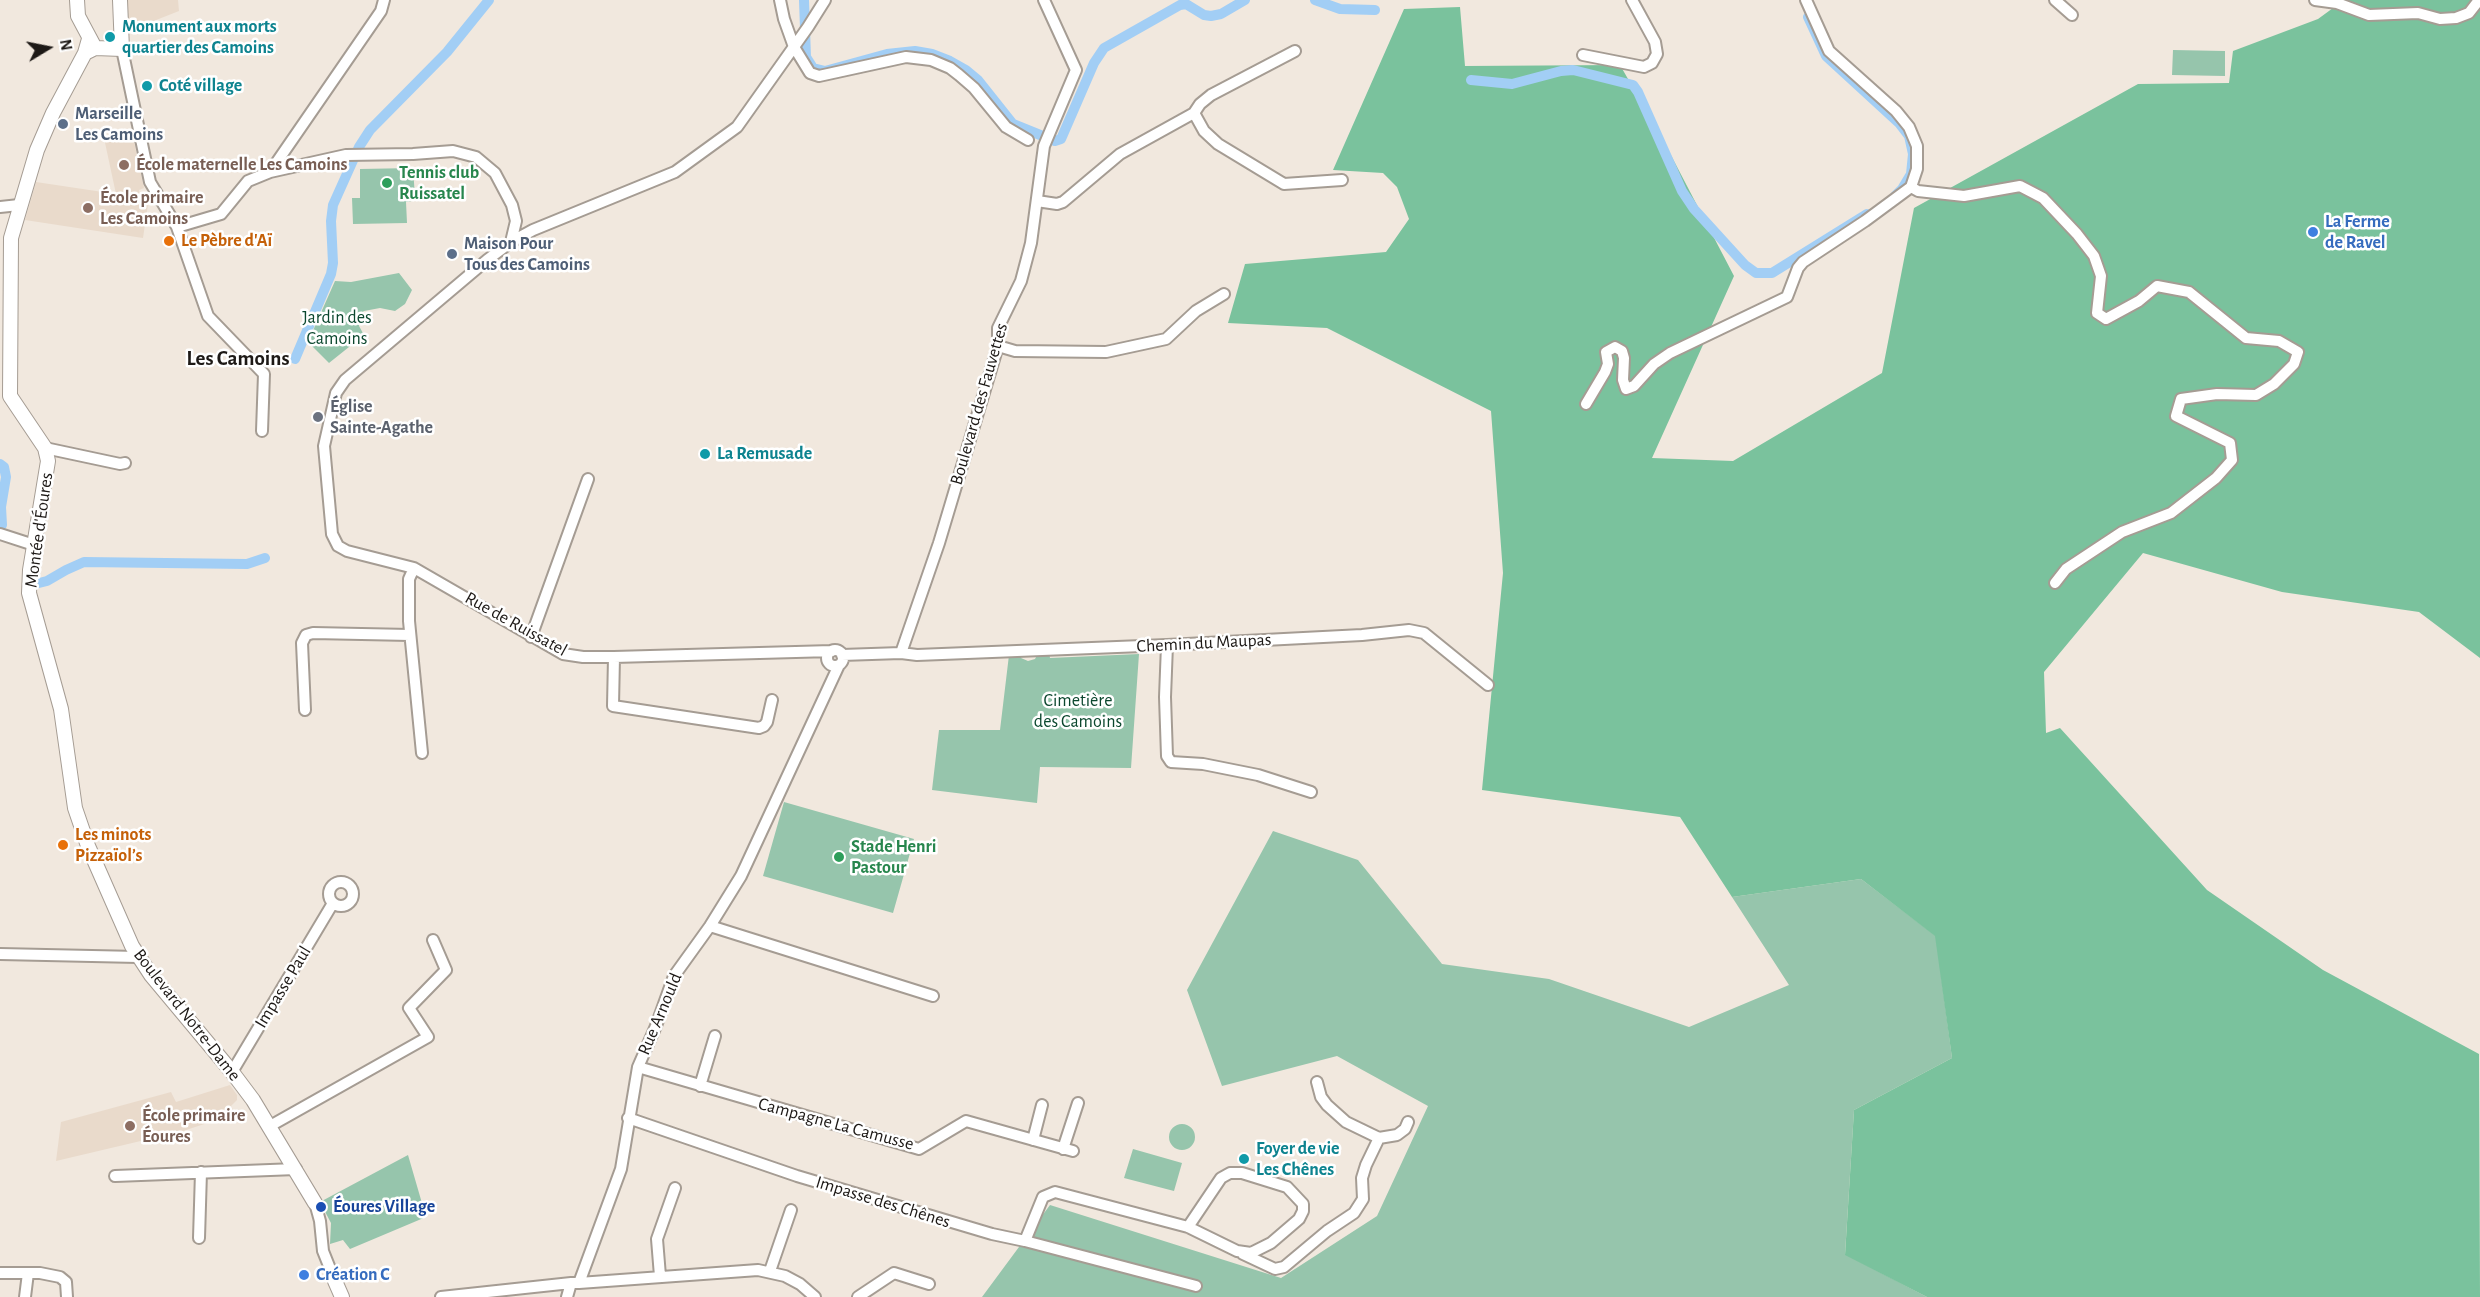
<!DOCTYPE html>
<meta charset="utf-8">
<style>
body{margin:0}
#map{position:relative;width:2480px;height:1297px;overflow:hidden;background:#f1e8de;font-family:"Alegreya Sans",sans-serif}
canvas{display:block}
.north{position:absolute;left:18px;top:18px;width:60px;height:60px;-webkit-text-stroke:4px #fff;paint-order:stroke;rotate:80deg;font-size:16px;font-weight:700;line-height:24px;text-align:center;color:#1d1916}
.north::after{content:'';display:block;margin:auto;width:21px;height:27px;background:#1d1916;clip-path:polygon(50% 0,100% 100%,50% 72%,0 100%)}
</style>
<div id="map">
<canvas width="2480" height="1297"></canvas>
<div class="north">N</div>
</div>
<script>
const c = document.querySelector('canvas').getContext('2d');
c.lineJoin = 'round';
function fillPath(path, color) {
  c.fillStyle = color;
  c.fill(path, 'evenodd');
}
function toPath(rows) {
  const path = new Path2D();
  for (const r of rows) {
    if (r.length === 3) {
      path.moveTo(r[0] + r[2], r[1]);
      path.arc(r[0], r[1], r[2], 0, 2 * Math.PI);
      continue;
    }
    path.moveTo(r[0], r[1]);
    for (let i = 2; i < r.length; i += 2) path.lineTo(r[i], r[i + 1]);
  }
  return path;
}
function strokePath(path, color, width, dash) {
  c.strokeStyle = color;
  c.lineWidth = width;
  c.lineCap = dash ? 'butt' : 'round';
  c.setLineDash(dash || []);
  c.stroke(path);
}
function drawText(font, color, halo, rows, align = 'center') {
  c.font = font + ' "Alegreya Sans",sans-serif';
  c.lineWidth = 5;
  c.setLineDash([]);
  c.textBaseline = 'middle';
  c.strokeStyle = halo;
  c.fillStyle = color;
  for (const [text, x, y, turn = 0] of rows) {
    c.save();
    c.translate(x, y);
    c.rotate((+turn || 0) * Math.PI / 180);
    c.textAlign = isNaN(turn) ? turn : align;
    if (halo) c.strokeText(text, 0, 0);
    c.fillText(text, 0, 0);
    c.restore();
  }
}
fillPath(toPath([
 [126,0,178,0,179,11,141,26,128,28],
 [132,132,144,188,139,190,140,195,149,198,143,238,25,220,36,182,116,194,104,138],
 [230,1085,237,1095,237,1100,231,1106,235,1114,183,1131,56,1161,61,1122,171,1092,176,1102]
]), '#e9dacb');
fillPath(toPath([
 [2173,50,2225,51,2225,76,2172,75],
 [413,168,415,197,412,198,412,201,406,202,407,223,353,224,352,198,360,198,360,169],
 [399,273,412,290,405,304,395,311,380,308,364,311,360,314,359,326,364,335,329,363,308,342,335,281,351,282],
 [1038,653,1049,653,1050,658,1139,654,1131,768,1040,767,1037,803,932,790,939,730,1000,730,1009,655,1020,654,1021,658,1028,661,1035,659],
 [784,802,914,839,893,913,763,876],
 [1273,831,1358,860,1442,964,1549,979,1689,1027,1789,985,1732,897,1861,879,1936,936,1952,1058,1854,1110,1845,1254,1927,1297,982,1297,1050,1205,1281,1278,1377,1216,1428,1106,1337,1056,1222,1086,1187,990],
 [1182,1137,13],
 [1133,1149,1182,1163,1174,1191,1124,1178],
 [408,1155,426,1217,350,1249,343,1240,330,1244,331,1223,320,1202]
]), '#96c5ac');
fillPath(toPath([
 [2344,0,2480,0,2480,658,2419,612,2282,592,2143,553,2044,672,2046,733,2060,728,2207,890,2323,970,2479,1054,2480,1297,1927,1297,1845,1255,1854,1110,1952,1058,1935,936,1861,879,1732,897,1680,817,1482,790,1503,573,1491,411,1327,328,1228,323,1245,264,1386,252,1409,219,1397,187,1383,173,1333,170,1404,9,1460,7,1465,66,1620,65,1663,140,1734,276,1652,458,1733,461,1882,373,1914,208,2138,84,2229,83,2233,51,2318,19]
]), '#7ac29d');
strokePath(toPath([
 [804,0,806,57,813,68,825,71,887,54,915,51,932,54,950,61,966,70,978,80,1013,124,1055,141,1061,139,1094,63,1104,48,1180,5,1186,4,1204,15,1211,16,1221,14,1245,0],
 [1315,0,1340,9,1375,10],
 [1808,17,1826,56,1899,123,1909,136,1913,154,1911,174,1902,189,1895,196],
 [1471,80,1512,84,1561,71,1573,70,1633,85,1638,92,1682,191,1694,209,1745,265,1756,273,1772,273,1867,214],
 [295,359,331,274,333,263,331,221,333,205,359,147,370,130,447,52,489,0],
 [0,464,4,467,6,477,1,507,2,525],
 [35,584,47,581,66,570,84,562,247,564,265,558]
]), '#a2cef5', 10);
const minor = toPath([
 [780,0,784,19,794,47,810,73,819,76,906,57,931,60,950,68,959,75,974,88,1006,127,1028,140],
 [825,0,808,27,737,127,675,172,533,230,511,242,487,260,345,380,336,393,324,446,332,534,338,546,347,551,414,568,563,654,583,657,614,657,832,651],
 [2055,0,2072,15],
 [2315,0,2337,3,2369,15,2418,13,2440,19,2456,18,2469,13,2479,0],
 [122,49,150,182,177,227,208,316,264,374,262,431],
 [1583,55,1644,67,1652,63,1657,54,1655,42,1632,0],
 [1194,113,1204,131,1218,144,1284,184,1342,180],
 [270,172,381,11,384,0],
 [1911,187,1918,191,1964,196,2020,186,2043,198,2077,234,2094,256,2101,276,2097,313,2106,319,2139,301,2157,286,2189,292,2246,338,2279,341,2298,352,2294,364,2274,384,2256,395,2217,394,2181,399,2176,416,2230,443,2232,460,2216,478,2171,513,2122,532,2066,569,2055,583],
 [1037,201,1057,204,1063,202,1120,154,1194,113,1200,104,1211,95,1295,51],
 [0,207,19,205],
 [177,227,221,214,248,181,270,172,346,155,413,154,453,151,476,157,495,173,512,205,516,221,511,242],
 [998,346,1015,351,1106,352,1166,339,1196,311,1224,294],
 [1586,404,1605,372,1608,364,1606,352,1615,347,1622,351,1624,358,1623,380,1626,389,1634,386,1654,364,1670,353,1787,297,1798,268,1803,262,1865,221,1911,187,1917,169,1917,146,1909,127,1896,111,1829,51,1806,0],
 [45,448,120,464,125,463],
 [0,534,34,545],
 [414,568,409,579,409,621,422,753],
 [531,637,588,479],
 [1167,645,1165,697,1167,756,1171,762,1203,764,1258,775,1311,792],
 [835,658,8],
 [901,653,917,655,1167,645,1362,635,1409,630,1424,633,1488,685],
 [842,655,901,653,939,543,998,346,998,328,1021,281,1031,243,1044,146,1076,70,1044,0],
 [614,657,613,706,759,728,764,726,767,722,772,700],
 [305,710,302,643,306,635,313,633,410,635],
 [341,894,12],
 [710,926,933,996],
 [0,954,138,957],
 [638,1067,919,1149,966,1121,1073,1151],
 [232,1072,333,903],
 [1317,1082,1321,1097,1327,1105,1346,1122,1379,1138],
 [700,1086,715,1036],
 [628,1118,797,1176,992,1234,1025,1241,1043,1197,1055,1192,1188,1227,1237,1251,1251,1253,1271,1243,1299,1219,1303,1211,1303,1204,1287,1187,1242,1173,1230,1173,1221,1178,1188,1227],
 [270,1126,428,1037,409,1008,446,970,433,940],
 [1033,1140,1042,1105],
 [1063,1149,1078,1103],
 [115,1176,296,1169],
 [315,1203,320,1221,323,1251,335,1281],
 [199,1238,201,1172],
 [1025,1241,1196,1286],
 [1243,1254,1275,1269,1284,1267,1327,1231,1354,1213,1363,1199,1362,1178,1366,1165,1379,1138,1397,1135,1405,1129,1408,1122],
 [770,1271,791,1210],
 [0,1273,40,1273,60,1277,66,1282,67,1297],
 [660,1276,657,1239,675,1188],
 [579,1283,758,1270,785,1276,800,1284,815,1297],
 [25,1297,28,1273],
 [441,1297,571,1283],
 [567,1297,571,1283,579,1283,621,1169,638,1067,656,1026,674,976,710,926,741,876,839,665],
 [858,1297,894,1273,929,1284]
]);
const tertiary = toPath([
 [77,0,78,16,94,46],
 [89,39,85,53,53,113,37,150,11,238,10,396,45,448,48,461,30,570,29,593,61,709,75,808,88,846,132,946,151,975,232,1072,253,1100,315,1203],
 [85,53,95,48,122,49,120,0],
 [335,1281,342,1297]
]);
strokePath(minor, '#a59c93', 14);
strokePath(tertiary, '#a59c93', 16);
strokePath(minor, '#fff', 10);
strokePath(tertiary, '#fff', 14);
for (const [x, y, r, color] of [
 [110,37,6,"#0f9aa8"],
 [147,86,6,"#0f9aa8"],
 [63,124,6,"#5c6f8a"],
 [124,165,6,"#8d6e63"],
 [387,183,6,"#2e9e5b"],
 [88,208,6,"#8d6e63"],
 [2313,232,6,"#3f7fe0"],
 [169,241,6,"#e8710a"],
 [452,254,6,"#5c6f8a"],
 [318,417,6,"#6b7280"],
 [705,454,6,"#0f9aa8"],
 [63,845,6,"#e8710a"],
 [839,857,6,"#2e9e5b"],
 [130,1126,6,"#8d6e63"],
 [1244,1159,6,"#0f9aa8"],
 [321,1207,6,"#1a4fb4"],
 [304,1275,6,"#3f7fe0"]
]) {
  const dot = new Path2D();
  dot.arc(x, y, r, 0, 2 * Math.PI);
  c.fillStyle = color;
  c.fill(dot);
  strokePath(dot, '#fff', 2);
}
drawText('bold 18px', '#0d838f', '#fff', [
 ["Monument aux morts",122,27],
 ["quartier des Camoins",122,48],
 ["Coté village",159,86],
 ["La Remusade",717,454],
 ["Foyer de vie",1256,1149],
 ["Les Chênes",1256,1170]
], 'left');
drawText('bold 18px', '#4e5e75', '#fff', [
 ["Marseille",75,114],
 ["Les Camoins",75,135],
 ["Maison Pour",464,244],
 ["Tous des Camoins",464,265]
], 'left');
drawText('bold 18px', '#785e54', '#fff', [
 ["École maternelle Les Camoins",136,165],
 ["École primaire",100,198],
 ["Les Camoins",100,219],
 ["École primaire",142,1116],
 ["Éoures",142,1137]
], 'left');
drawText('bold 18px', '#27864d', '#fff', [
 ["Tennis club",399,173],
 ["Ruissatel",399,194],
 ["Stade Henri",851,847],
 ["Pastour",851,868]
], 'left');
drawText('bold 18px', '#366cbe', '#fff', [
 ["La Ferme",2325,222],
 ["de Ravel",2325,243],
 ["Création C",316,1275]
], 'left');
drawText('bold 18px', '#c56008', '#fff', [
 ["Le Pèbre d'Aï",181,241],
 ["Les minots",75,835],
 ["Pizzaïol’s",75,856]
], 'left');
drawText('18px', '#0b472e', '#fff', [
 ["Jardin des",337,318],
 ["Camoins",337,339],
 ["Cimetière",1078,701],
 ["des Camoins",1078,722]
]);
drawText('18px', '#1d1916', '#fff', [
 ["Boulevard des Fauvettes",979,404,-74],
 ["Montée d'Éoures",39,530,-82],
 ["Rue de Ruissatel",516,624,29],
 ["Chemin du Maupas",1204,643,-3],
 ["Impasse Paul",283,987,-59],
 ["Rue Arnould",660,1014,-67],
 ["Boulevard Notre-Dame",187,1015,52],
 ["Campagne La Camusse",836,1124,15],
 ["Impasse des Chênes",883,1202,17]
]);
drawText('bold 18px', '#5b616d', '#fff', [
 ["Église",330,407],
 ["Sainte-Agathe",330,428]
], 'left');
drawText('bold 18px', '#164399', '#fff', [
 ["Éoures Village",333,1207]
], 'left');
drawText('bold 21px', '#1d1916', '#fff', [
 ["Les Camoins",238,359]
]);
</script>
